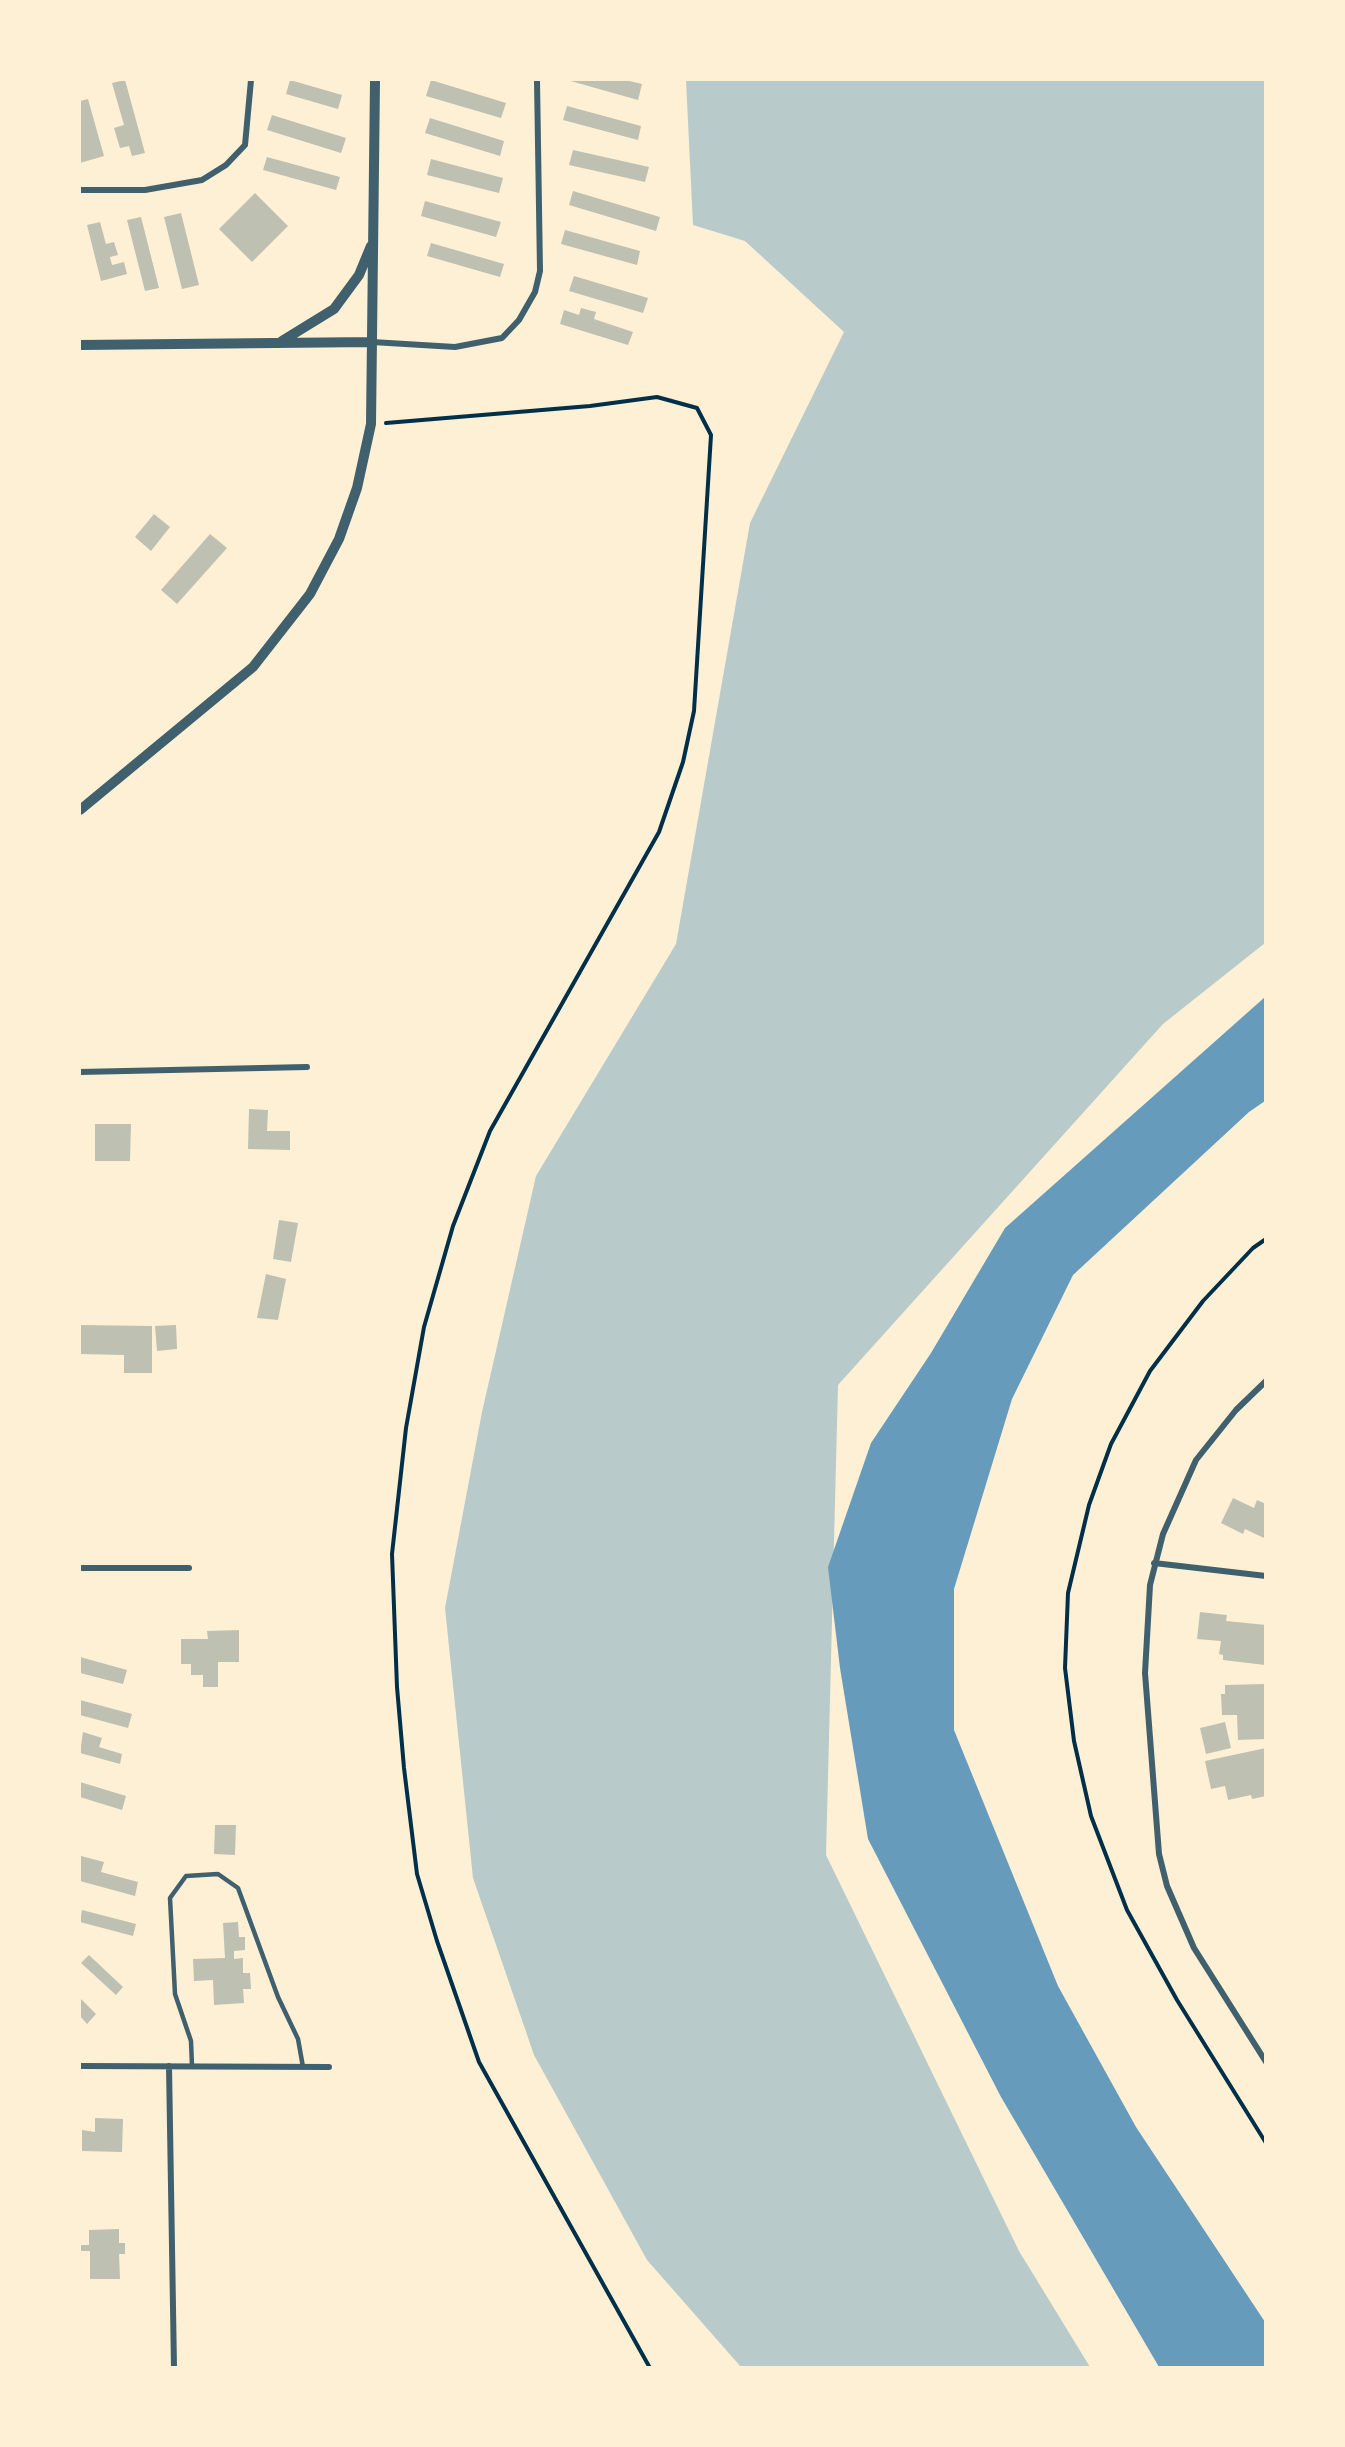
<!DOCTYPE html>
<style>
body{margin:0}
#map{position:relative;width:1345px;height:2447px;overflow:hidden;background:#fdf0d5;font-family:"Work Sans",sans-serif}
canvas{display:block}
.frame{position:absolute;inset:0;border:81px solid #fdf0d5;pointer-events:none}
</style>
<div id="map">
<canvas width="1345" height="2447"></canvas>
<div class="frame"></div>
</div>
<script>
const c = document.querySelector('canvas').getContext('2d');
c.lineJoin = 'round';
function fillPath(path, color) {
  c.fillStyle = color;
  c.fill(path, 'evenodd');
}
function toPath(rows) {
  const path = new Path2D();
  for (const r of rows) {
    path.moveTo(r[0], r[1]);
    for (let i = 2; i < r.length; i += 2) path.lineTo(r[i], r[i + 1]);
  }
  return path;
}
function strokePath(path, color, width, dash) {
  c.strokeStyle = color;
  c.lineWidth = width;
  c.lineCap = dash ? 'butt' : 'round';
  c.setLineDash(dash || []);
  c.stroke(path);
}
fillPath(toPath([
 [686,80,1265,80,1265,943,1163,1024,838,1385,826,1855,1019,2251,1090,2367,741,2367,647,2260,534,2055,473,1878,445,1608,482,1412,536,1176,676,944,750,523,844,332,745,241,693,225]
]), '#b9caca');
fillPath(toPath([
 [1265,997,1265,1101,1249,1112,1073,1275,1012,1399,954,1589,954,1730,1058,1986,1136,2127,1265,2322,1265,2367,1159,2367,1001,2097,868,1839,840,1668,828,1567,871,1443,931,1353,1005,1228]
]), '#669bbc');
fillPath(toPath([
 [125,80,145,153,132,156,129,146,120,148,114,128,124,125,112,83],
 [290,80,342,95,338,109,286,94],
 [431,80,506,103,501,118,426,96],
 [567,80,625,80,642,84,638,100],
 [88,99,104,156,80,163,80,101],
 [567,106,641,126,638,140,563,120],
 [272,115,346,138,341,153,267,130],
 [430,118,504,141,500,156,425,133],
 [573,150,649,167,645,182,569,165],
 [267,157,340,177,336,190,263,170],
 [431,159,503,178,499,193,427,175],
 [573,191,660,217,656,231,569,205],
 [255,193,288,226,252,262,219,229],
 [425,201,501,222,496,237,421,216],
 [181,213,199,285,182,289,164,217],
 [141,217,159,288,145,291,127,220],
 [100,222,106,244,114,242,118,255,110,257,112,265,124,262,127,274,101,281,87,225],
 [565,230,640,251,637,265,561,244],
 [431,243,504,264,500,277,427,256],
 [574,276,648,298,643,313,569,291],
 [581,308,596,312,594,319,633,332,628,345,560,324,564,310,579,315],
 [154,514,170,527,151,551,135,537],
 [210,534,227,548,177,604,161,590],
 [249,1109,268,1110,267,1131,290,1131,290,1150,248,1149],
 [95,1124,131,1124,130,1161,95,1161],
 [279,1220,298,1223,291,1262,273,1259],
 [266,1274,286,1279,278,1320,257,1318],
 [80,1325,152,1326,152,1373,124,1373,124,1355,80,1354],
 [176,1325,177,1349,157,1351,155,1326],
 [1233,1498,1254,1508,1257,1500,1266,1504,1264,1538,1245,1529,1243,1534,1221,1523],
 [1200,1612,1227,1615,1226,1621,1266,1625,1265,1665,1223,1660,1223,1655,1219,1654,1221,1641,1197,1639],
 [239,1630,239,1662,218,1662,218,1687,203,1687,203,1675,191,1675,191,1664,181,1664,181,1639,208,1639,207,1631],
 [80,1657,127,1670,123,1684,80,1673],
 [1265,1684,1266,1739,1238,1740,1237,1715,1222,1715,1221,1694,1225,1694,1225,1685],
 [80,1700,132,1714,128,1728,80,1715],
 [1225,1722,1231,1748,1206,1754,1200,1728],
 [83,1732,102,1738,99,1747,122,1754,120,1764,80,1753],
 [1266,1748,1266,1796,1252,1799,1251,1795,1228,1800,1225,1786,1211,1789,1205,1761],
 [80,1782,126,1796,122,1810,80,1797],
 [215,1825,236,1825,235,1855,214,1854],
 [81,1856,104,1862,101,1872,138,1882,135,1896,80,1881],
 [82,1910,136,1924,133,1936,80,1922],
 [238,1922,239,1937,245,1937,245,1950,234,1951,234,1959,243,1958,243,1973,250,1973,251,1989,243,1989,244,2003,214,2005,213,1980,194,1981,193,1959,225,1958,223,1923],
 [89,1955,123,1987,116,1995,81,1963],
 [80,1998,96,2014,87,2024,80,2016],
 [95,2118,123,2119,122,2152,82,2151,82,2130,95,2132],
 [119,2229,119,2243,125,2243,125,2254,119,2254,120,2279,90,2279,90,2251,80,2251,80,2245,89,2245,89,2230]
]), '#bec0b2');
strokePath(toPath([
 [386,423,590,406,657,397,697,408,711,435,694,711,683,762,659,832,490,1131,453,1226,424,1327,406,1428,392,1554,397,1687,404,1768,417,1874,437,1941,479,2062,650,2368],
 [1266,1239,1253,1248,1203,1301,1150,1371,1111,1444,1089,1505,1068,1593,1065,1668,1074,1741,1091,1816,1127,1910,1177,2000,1266,2143]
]), '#003049', 4);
strokePath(toPath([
 [192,2066,191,2041,175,1994,170,1898,186,1876,218,1874,238,1888,278,1997,298,2039,303,2067]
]), '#3f606c', 4.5);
strokePath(toPath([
 [80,190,145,190,202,180,226,165,245,145,251,80],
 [372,342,455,347,502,338,519,320,535,292,540,271,537,80],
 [80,1072,307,1067],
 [1266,1381,1236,1410,1196,1460,1163,1534,1150,1585,1145,1673,1159,1854,1167,1886,1194,1948,1266,2062],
 [1154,1563,1266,1576],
 [80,1568,189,1568],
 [80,2066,329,2067],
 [169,2066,174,2368]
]), '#3f606c', 6);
strokePath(toPath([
 [282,341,334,309,359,275,371,246],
 [80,345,372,342],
 [80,810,253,667,310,594,339,539,357,488,371,424,375,80]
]), '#3f606c', 10);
</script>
